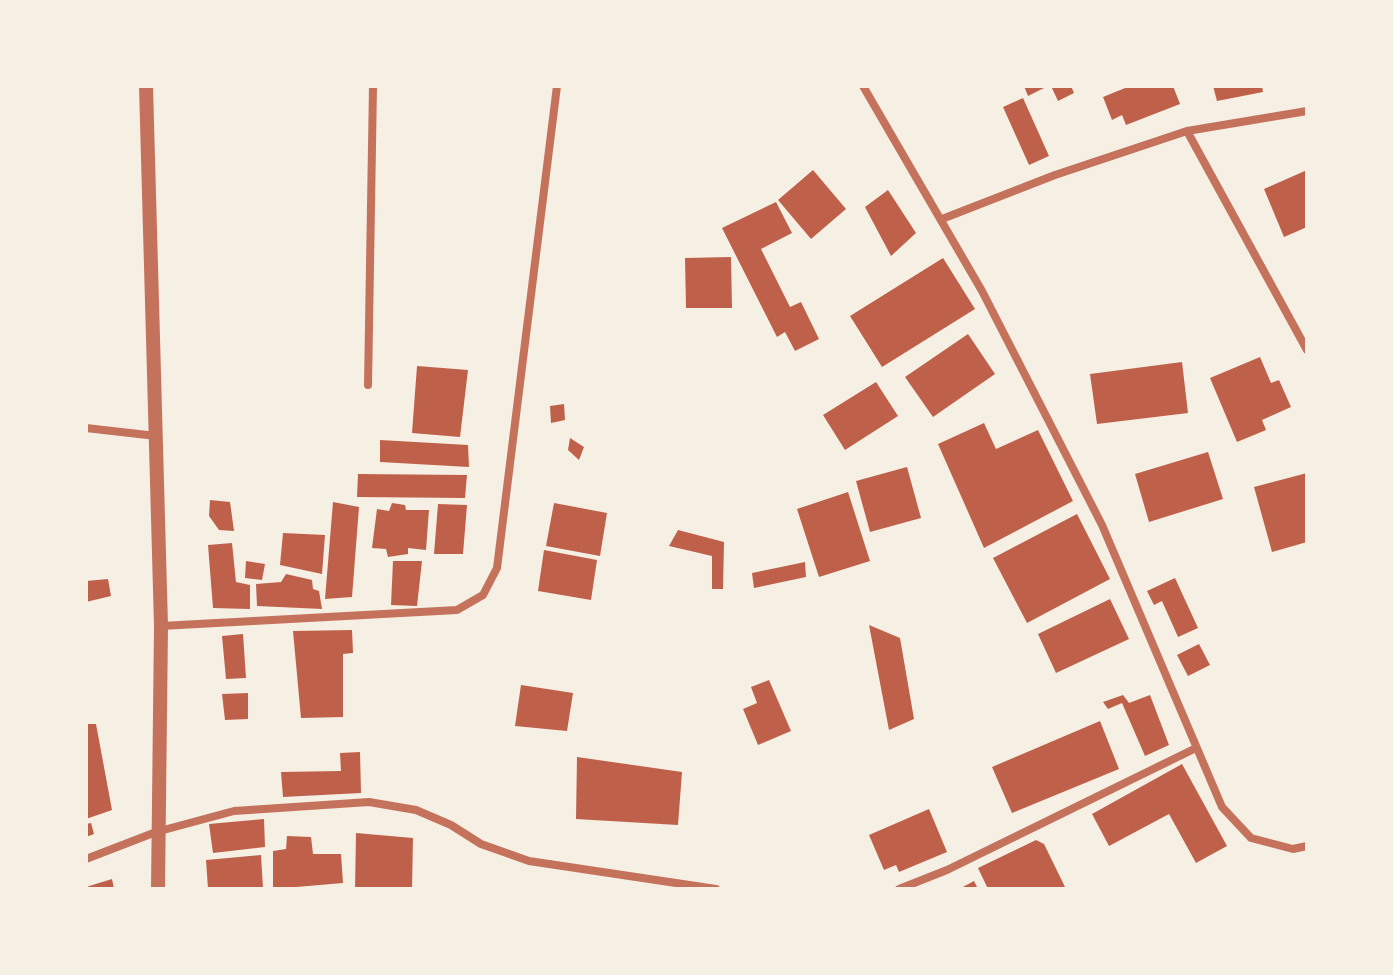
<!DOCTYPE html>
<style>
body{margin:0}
#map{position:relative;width:1393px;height:975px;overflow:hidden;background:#f6efe4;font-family:"Exo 2",sans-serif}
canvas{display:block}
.frame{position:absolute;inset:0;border:88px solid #f6efe4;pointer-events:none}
</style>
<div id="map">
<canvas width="1393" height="975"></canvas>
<div class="frame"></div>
</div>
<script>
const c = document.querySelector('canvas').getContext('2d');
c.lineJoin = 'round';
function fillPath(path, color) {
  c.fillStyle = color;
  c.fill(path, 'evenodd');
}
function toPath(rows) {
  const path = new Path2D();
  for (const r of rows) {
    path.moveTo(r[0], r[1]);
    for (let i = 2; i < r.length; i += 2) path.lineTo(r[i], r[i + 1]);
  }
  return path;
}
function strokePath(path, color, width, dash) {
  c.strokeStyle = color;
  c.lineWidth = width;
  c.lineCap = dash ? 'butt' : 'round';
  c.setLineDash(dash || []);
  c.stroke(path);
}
fillPath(toPath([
 [1024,86,1048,86,1028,96],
 [1051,86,1071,86,1074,93,1058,101],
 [1130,86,1173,86,1180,104,1126,125,1122,115,1112,120,1103,97],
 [1213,86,1262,86,1263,92,1217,101],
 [1023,98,1049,156,1029,165,1003,107],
 [813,170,846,209,811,239,778,200],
 [1307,170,1307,227,1284,237,1264,189],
 [888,190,916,233,891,256,865,207],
 [776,202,792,233,761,249,790,307,801,302,819,339,795,351,785,332,777,337,722,228],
 [731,257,732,308,686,308,685,258],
 [943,258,975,309,882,367,850,316],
 [968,334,995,374,933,417,905,377],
 [1260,357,1271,383,1279,380,1291,407,1262,420,1266,430,1237,442,1210,378],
 [1182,362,1188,413,1097,424,1090,374],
 [417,366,468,370,460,437,412,433],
 [876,382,898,416,845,450,823,415],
 [564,404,565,420,551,423,550,406],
 [984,423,996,449,1038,430,1073,501,984,548,938,444],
 [570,438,584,447,579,460,568,450],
 [380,440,468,445,469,467,380,462],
 [1208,452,1223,499,1149,522,1135,474],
 [907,467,921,518,870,532,856,481],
 [1307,473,1307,542,1272,552,1254,487],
 [358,474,467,475,465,498,357,497],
 [848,492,870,561,819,577,797,509],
 [210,500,230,502,234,531,219,530,209,516],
 [333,502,359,507,352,597,325,599],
 [392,503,405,505,406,510,429,510,426,550,408,548,408,554,388,557,386,549,372,548,377,509,389,511],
 [554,503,607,513,600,556,546,546],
 [438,504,467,505,463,554,434,554],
 [1077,514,1110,579,1027,623,993,558],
 [678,530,724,542,723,589,712,589,712,556,669,546],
 [283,533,325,535,322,574,280,565],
 [232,543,236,582,250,585,250,609,213,608,208,545],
 [544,550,597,560,591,600,538,591],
 [246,561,265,564,262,580,245,578],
 [393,561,422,561,417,606,391,605],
 [805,562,806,577,754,588,752,573],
 [286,574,312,580,313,589,319,591,322,609,257,606,256,584,281,582],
 [1175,578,1198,628,1178,637,1162,601,1154,605,1147,591],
 [108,579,111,596,86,602,86,581],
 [1110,599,1129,639,1056,673,1038,634],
 [869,625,900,638,914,719,889,730],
 [352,630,353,653,343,654,343,717,301,718,293,631],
 [243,634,246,678,226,679,222,636],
 [1199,644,1210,665,1188,676,1177,655],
 [769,680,791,731,758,745,743,709,757,703,751,687],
 [521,685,573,693,567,731,515,726],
 [248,693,248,719,225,720,222,694],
 [1123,695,1129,703,1150,695,1169,745,1145,756,1122,703,1108,709,1103,702],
 [1100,721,1119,769,1012,813,992,767],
 [86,724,96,724,112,810,86,819],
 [360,752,361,793,283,797,281,772,341,771,340,753],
 [577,757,682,772,678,825,576,819],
 [1182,764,1227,846,1196,863,1169,814,1109,846,1092,814],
 [929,809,947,852,899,872,896,865,884,870,869,835],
 [264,819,265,847,213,853,209,824],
 [91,823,94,834,86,837,86,824],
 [356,833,413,838,412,889,355,889],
 [287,836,311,837,313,854,341,854,343,883,273,889,273,851,286,849],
 [1036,840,1044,844,1066,889,988,889,978,868],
 [261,855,263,888,208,889,206,860],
 [112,879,114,889,86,889,86,887],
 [974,881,978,889,959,889]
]), '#bf614a');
strokePath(toPath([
 [863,86,982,291,1102,525,1222,807,1251,838,1293,849,1307,846],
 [1187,131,1307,350],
 [942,219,1055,175,1187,131,1307,111],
 [368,385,373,86],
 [86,428,156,436],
 [161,626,457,610,483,595,497,568,557,86],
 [86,859,156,832,234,811,369,802,416,810,451,825,481,844,529,861,716,889],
 [899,889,947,870,1194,749]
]), '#c5725c', 8);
strokePath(toPath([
 [146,86,161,626,158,889]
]), '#c5725c', 14);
</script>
